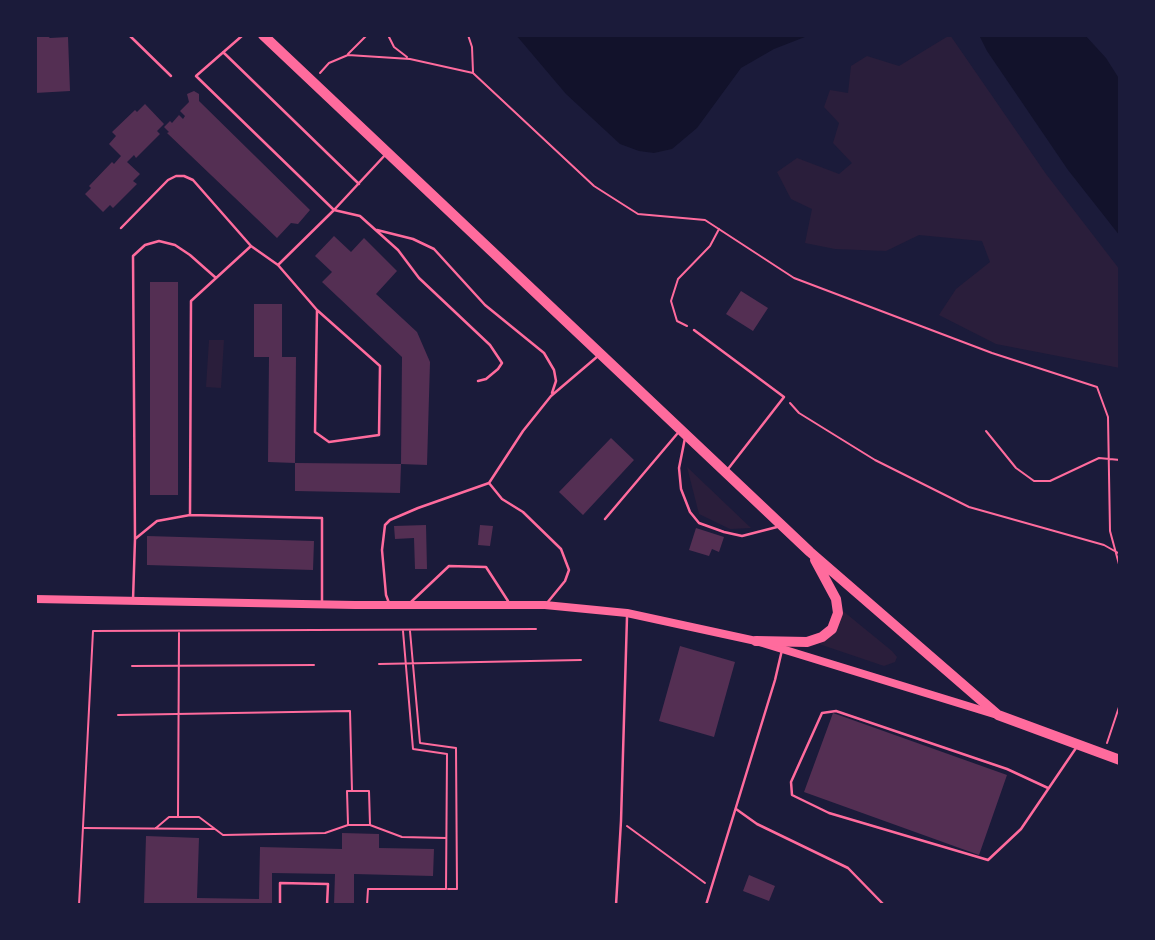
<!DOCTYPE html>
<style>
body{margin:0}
#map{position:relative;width:1155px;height:940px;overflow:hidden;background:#1b1b3a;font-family:"Fira Sans",sans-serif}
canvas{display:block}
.frame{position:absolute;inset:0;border:37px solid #1b1b3a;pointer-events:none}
</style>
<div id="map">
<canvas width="1155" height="940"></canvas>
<div class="frame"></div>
</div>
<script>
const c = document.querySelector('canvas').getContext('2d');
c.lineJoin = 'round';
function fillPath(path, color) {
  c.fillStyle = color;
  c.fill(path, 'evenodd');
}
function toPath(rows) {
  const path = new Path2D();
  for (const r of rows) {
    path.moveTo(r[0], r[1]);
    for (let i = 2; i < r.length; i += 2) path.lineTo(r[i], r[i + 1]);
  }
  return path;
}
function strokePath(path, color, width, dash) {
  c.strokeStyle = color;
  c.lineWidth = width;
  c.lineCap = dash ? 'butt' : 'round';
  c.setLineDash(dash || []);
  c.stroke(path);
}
fillPath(toPath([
 [950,35,1046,174,1120,270,1120,368,996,344,939,315,956,289,990,262,982,241,919,235,886,251,835,249,805,243,812,209,791,199,777,172,797,158,839,174,852,163,833,143,839,123,824,107,830,90,848,93,851,66,867,56,899,66],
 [209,340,224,340,221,388,206,387],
 [687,467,751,528,730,529,699,514],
 [843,611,892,651,897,657,895,662,884,666,819,644,828,638]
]), '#2a1e3b');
fillPath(toPath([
 [516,35,810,35,774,49,741,68,697,128,672,149,654,153,639,151,620,144,566,94],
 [979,35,1085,35,1106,58,1120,80,1120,236,1068,170,987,51]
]), '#12122b');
fillPath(toPath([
 [35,35,46,35,50,38,68,37,70,91,35,93],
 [194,91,199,94,199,101,310,210,298,224,291,223,277,238,167,133,169,132,164,127,170,121,172,123,179,115,183,119,185,116,180,111,189,102,187,94],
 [145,104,164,124,157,131,160,134,136,158,134,155,127,162,140,174,133,181,137,184,113,208,110,205,103,212,85,194,91,188,89,186,112,162,114,164,121,156,109,144,116,136,112,132,135,110,137,112],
 [334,236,351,252,364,238,397,271,376,294,417,332,430,362,427,465,401,464,402,357,322,282,332,272,315,256],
 [150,282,178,282,178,495,150,495],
 [741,291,768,308,753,331,726,314],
 [254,304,282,304,282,357,296,357,295,463,268,462,269,357,254,357],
 [611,438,634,460,583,515,559,492],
 [295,463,401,464,400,493,295,491],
 [426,525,427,569,415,569,414,538,395,539,394,526],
 [480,525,493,526,490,546,478,545],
 [696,528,724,537,719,552,712,549,709,556,689,550],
 [147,536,314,541,313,570,147,565],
 [680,646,735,662,714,737,659,721],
 [833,713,1007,775,979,855,804,792],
 [342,833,379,834,379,848,434,849,433,876,354,874,354,905,334,905,335,874,272,873,272,905,144,905,146,836,199,838,197,898,259,899,260,847,342,849],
 [749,875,775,886,769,901,743,891]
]), '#542f53');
strokePath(toPath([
 [388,35,394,47,407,57],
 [468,35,472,47,473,72],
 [348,54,367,35],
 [320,73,329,63,348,55,410,59,473,73,594,186,638,214,705,220,794,278,992,353,1097,387,1108,417,1110,531,1120,568],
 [687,326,677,321,671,301,678,279,710,246,719,229],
 [790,403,799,413,875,460,969,507,1104,545,1120,554],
 [986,431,1016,468,1034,481,1050,481,1099,458,1120,460],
 [410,631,420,743,456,748,457,889,448,889],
 [379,664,581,660],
 [132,666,314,665],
 [118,715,350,711,352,791],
 [1107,743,1120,704],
 [178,816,179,633],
 [348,824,347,791,369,791,370,825],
 [627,826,705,883],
 [84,828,215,829],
 [156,828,169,817,199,817,223,835,325,833,348,825,370,825,402,837,446,838],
 [79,905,93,631,536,629],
 [367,905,368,889,446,889,447,754,413,749,403,631]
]), '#ff6b9d', 2);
strokePath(toPath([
 [129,35,171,76],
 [223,52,359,184],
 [386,154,334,210,360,216,398,250,419,278,490,345,502,363,498,369,486,379,478,381],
 [121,228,168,180,176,176,184,176,193,180,251,246],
 [377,230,413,239,434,249,485,305,544,353,554,370,556,381,552,393],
 [278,265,317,310,380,366,379,435,329,442,315,432,317,310],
 [694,330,784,397,728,469],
 [685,438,679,468,681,489,690,512,699,523,724,532,742,536,777,527],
 [489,483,502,499,523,512,561,549,569,570,565,581,547,603],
 [190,515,191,301,251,246,278,265,334,210,196,76,243,35],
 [605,519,677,434],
 [135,539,157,521,190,515,322,518,322,603],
 [133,600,135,539,133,256,145,245,159,241,175,245,190,255,216,278],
 [411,602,449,566,486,567,508,601],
 [389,603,386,595,382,550,385,525,390,520,418,508,489,483,523,431,551,396,598,356],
 [1048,788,1007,769,836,711,822,713,791,782,792,795,829,813,988,860,1021,829,1076,748],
 [736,809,757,824,848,868,884,905],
 [280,905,280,883,328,884,327,905],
 [616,905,621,821,627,617],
 [706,905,775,680,782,650]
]), '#ff6b9d', 2.5);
strokePath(toPath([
 [35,599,355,605,545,605,627,613,756,641,994,714]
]), '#ff6b9d', 8);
strokePath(toPath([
 [263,35,810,552,998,715,1120,760],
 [756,641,807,642,822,637,832,629,838,613,836,599,815,560]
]), '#ff6b9d', 10);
</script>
